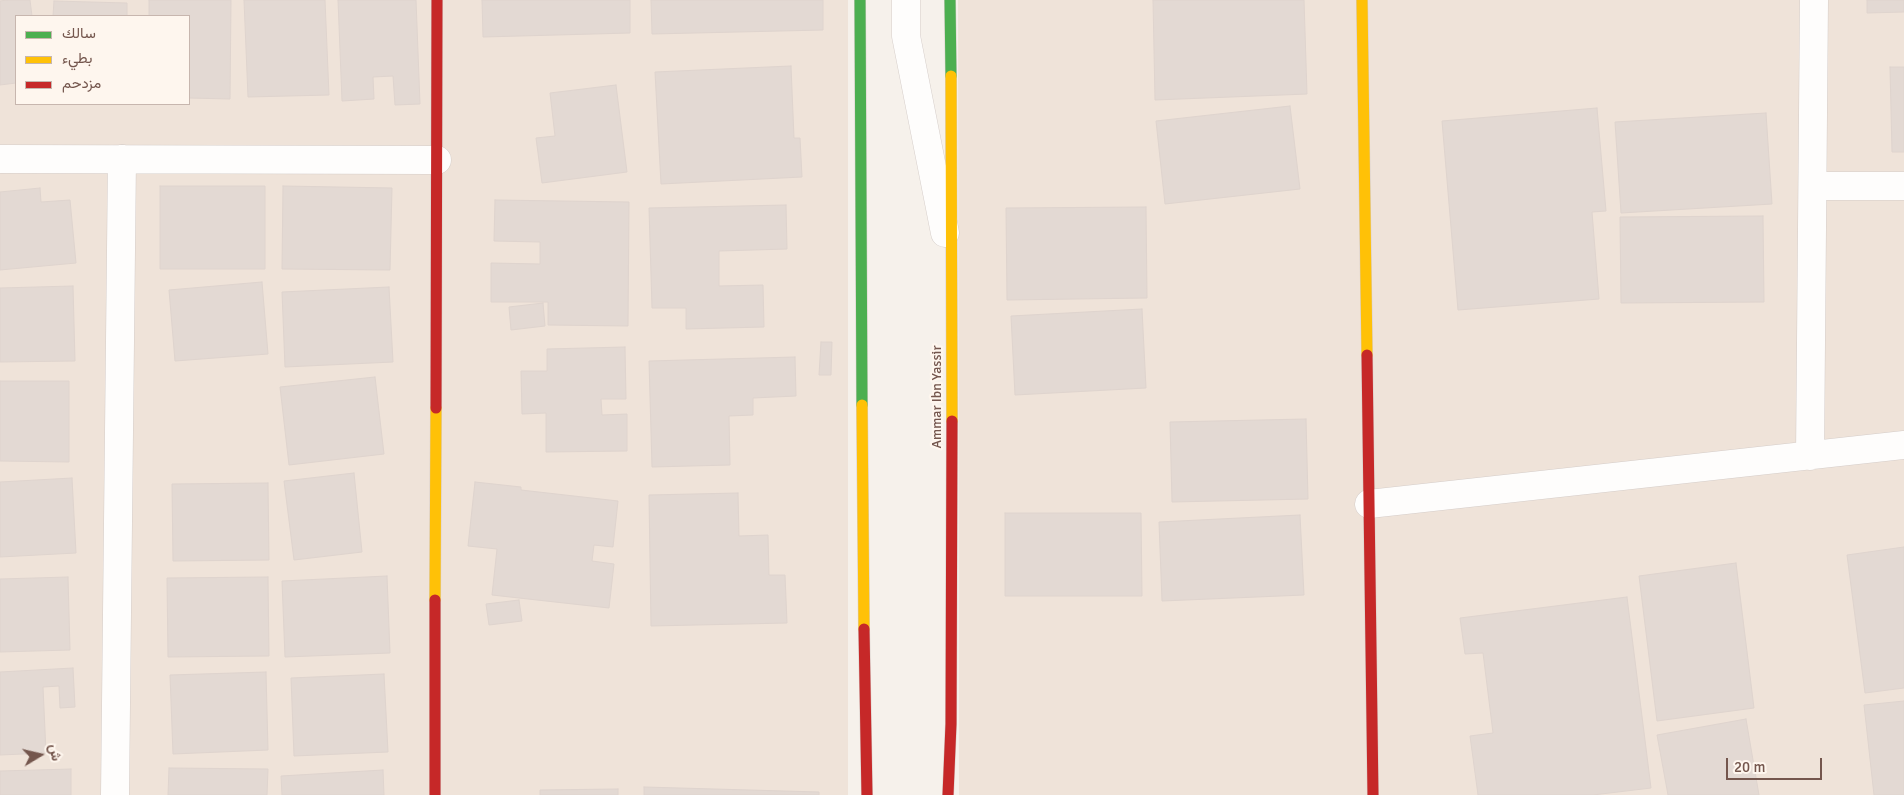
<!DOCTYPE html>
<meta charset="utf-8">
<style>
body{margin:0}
#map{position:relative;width:1904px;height:795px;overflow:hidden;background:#f6f1eb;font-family:Signika,Vazirmatn,sans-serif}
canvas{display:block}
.legend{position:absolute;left:15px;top:15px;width:175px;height:90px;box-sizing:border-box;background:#fef6ee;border:1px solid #c7b6ae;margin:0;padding:6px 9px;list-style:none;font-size:15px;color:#74564d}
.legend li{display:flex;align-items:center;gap:10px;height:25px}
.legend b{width:25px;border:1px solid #c7b6ae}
.north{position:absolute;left:15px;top:730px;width:50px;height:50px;-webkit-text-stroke:4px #fef6ee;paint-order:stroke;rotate:81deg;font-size:14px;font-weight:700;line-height:20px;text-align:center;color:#74564d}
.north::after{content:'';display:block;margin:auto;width:18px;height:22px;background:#74564d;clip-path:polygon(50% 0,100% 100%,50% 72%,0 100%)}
.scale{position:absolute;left:1726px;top:758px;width:96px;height:22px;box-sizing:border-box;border:2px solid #74564d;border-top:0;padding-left:6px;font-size:15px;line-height:18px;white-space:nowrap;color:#74564d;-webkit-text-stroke:4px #fef6ee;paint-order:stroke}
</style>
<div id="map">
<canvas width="1904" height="795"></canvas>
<ul class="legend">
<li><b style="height:6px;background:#4caf50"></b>سالك</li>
<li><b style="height:6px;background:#ffc107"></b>بطيء</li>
<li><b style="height:6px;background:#c62828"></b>مزدحم</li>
</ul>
<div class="north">ش</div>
<div class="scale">20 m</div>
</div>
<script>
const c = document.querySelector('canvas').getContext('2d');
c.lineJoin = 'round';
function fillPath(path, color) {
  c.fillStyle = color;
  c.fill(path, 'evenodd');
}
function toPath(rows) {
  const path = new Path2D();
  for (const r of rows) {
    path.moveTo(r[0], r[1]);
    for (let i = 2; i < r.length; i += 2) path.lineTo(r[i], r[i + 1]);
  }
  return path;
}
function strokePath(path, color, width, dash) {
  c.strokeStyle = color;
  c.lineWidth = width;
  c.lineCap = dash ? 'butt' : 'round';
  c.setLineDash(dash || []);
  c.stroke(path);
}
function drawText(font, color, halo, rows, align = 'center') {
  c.font = font + ' Signika,sans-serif';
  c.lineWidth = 4.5;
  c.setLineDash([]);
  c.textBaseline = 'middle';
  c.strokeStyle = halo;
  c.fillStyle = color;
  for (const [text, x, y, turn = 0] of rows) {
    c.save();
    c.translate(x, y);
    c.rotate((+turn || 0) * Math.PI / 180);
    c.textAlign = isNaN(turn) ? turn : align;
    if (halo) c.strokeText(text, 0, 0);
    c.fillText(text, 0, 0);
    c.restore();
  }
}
fillPath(toPath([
 [0,0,848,0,848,795,0,795],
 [16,16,189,16,189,104,16,104],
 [958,0,1904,0,1904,795,959,795]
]), '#efe3d9');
const building = toPath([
 [7,0,30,0,32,16,16,16,16,83,0,85,0,1,7,0],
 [149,0,231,0,230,99,189,98,189,16,149,16,149,0],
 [244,0,325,0,329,95,248,97,244,0],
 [338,0,416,0,420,104,395,105,393,76,373,77,374,99,342,101,338,0],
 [482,0,630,0,630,33,483,37,482,0],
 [651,0,823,0,823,30,652,34,651,0],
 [1153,0,1304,0,1307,94,1155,100,1153,0],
 [1867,0,1904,0,1904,12,1867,13,1867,0],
 [54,1,127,3,127,16,53,16,54,1],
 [791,66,794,138,800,138,802,177,661,184,655,72,791,66],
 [1890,67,1904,67,1904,152,1892,152,1890,67],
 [616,85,627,172,542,183,536,138,555,136,550,93,616,85],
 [1290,106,1300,189,1165,204,1156,121,1290,106],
 [1597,108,1606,211,1592,212,1599,299,1458,310,1442,121,1597,108],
 [1766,113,1772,204,1621,213,1615,122,1766,113],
 [160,186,265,186,265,269,160,269,160,186],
 [283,186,392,188,390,270,282,269,283,186],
 [40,188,41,202,70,200,76,263,0,270,0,192,40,188],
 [495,200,629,202,628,326,548,325,548,302,491,302,491,263,540,264,540,242,494,241,495,200],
 [786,205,787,249,719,251,719,286,763,285,764,327,686,329,686,308,652,308,649,208,786,205],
 [1146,207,1147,298,1007,300,1006,208,1146,207],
 [1763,216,1764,302,1621,303,1620,217,1763,216],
 [262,282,268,354,175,361,169,290,262,282],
 [73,286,75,361,0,362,0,288,73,286],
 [389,287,393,362,285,367,282,292,389,287],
 [543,303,545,326,511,330,509,307,543,303],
 [1142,309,1146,388,1015,395,1011,316,1142,309],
 [821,342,832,342,831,375,819,375,821,342],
 [625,347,626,399,601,399,602,415,627,414,627,451,546,452,546,413,522,414,521,371,547,371,547,349,625,347],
 [795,357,796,396,753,398,753,415,729,416,730,465,652,467,649,361,795,357],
 [375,377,384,454,289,465,280,387,375,377],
 [0,381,69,381,69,462,0,461,0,381],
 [1306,419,1308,499,1172,502,1170,422,1306,419],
 [354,473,362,552,294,560,284,481,354,473],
 [72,478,76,553,0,557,0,482,72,478],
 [475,482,521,487,521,490,618,501,613,547,594,545,592,561,614,564,609,608,492,595,497,549,468,546,475,482],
 [268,483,269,560,173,561,172,484,268,483],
 [738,493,739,536,768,535,769,575,785,575,787,623,651,626,649,495,738,493],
 [1005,513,1141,513,1142,596,1005,596,1005,513],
 [1300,515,1304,595,1162,601,1159,522,1300,515],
 [1904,547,1904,688,1865,693,1847,555,1904,547],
 [1736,563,1754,708,1657,721,1639,576,1736,563],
 [387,576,390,653,285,657,282,581,387,576],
 [68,577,70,650,0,652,0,579,68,577],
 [268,577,269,656,168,657,167,578,268,577],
 [1627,597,1651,788,1593,795,1478,795,1470,736,1493,733,1483,653,1465,654,1460,618,1627,597],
 [519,600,522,621,489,625,486,604,519,600],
 [73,668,75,707,60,708,59,686,43,687,46,753,0,755,0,672,73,668],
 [266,672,268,750,173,754,170,675,266,672],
 [384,674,388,752,294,756,291,678,384,674],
 [1904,701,1904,795,1874,795,1864,705,1904,701],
 [1746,719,1759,795,1668,795,1657,735,1746,719],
 [169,768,268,769,267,795,168,795,169,768],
 [71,769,71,795,0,795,0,771,71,769],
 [383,770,384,795,282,795,281,776,383,770],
 [644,787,819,792,819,795,644,795,644,787],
 [618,789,618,795,540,795,540,790,618,789]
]);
fillPath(building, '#e3d9d3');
strokePath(building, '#dfd4ce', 1);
const street = toPath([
 [906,0,906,36,945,233],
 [0,159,437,160],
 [1813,186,1904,186],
 [1810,456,1814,0],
 [1369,504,1904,445],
 [115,795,122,159]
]);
const fast = toPath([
 [860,0,862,405],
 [950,0,951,76]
]);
const slow = toPath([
 [1362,0,1367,355],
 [951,76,952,421],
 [862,405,864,629],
 [435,600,436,408]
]);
const jam = toPath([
 [1367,355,1373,795],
 [436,408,437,0],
 [864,629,867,795],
 [435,795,435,600],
 [948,795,951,724,952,421]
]);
strokePath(street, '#d5cdc9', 29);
strokePath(fast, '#d6ccc8', 12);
strokePath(slow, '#d6ccc8', 12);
strokePath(jam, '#d6ccc8', 12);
strokePath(street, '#fefdfc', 28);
strokePath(fast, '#4caf50', 11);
strokePath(slow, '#ffc107', 11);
strokePath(jam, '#c62828', 11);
drawText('14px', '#74564d', '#fef6ee', [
 ["Ammar Ibn Yassir",937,397,-90]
]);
</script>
